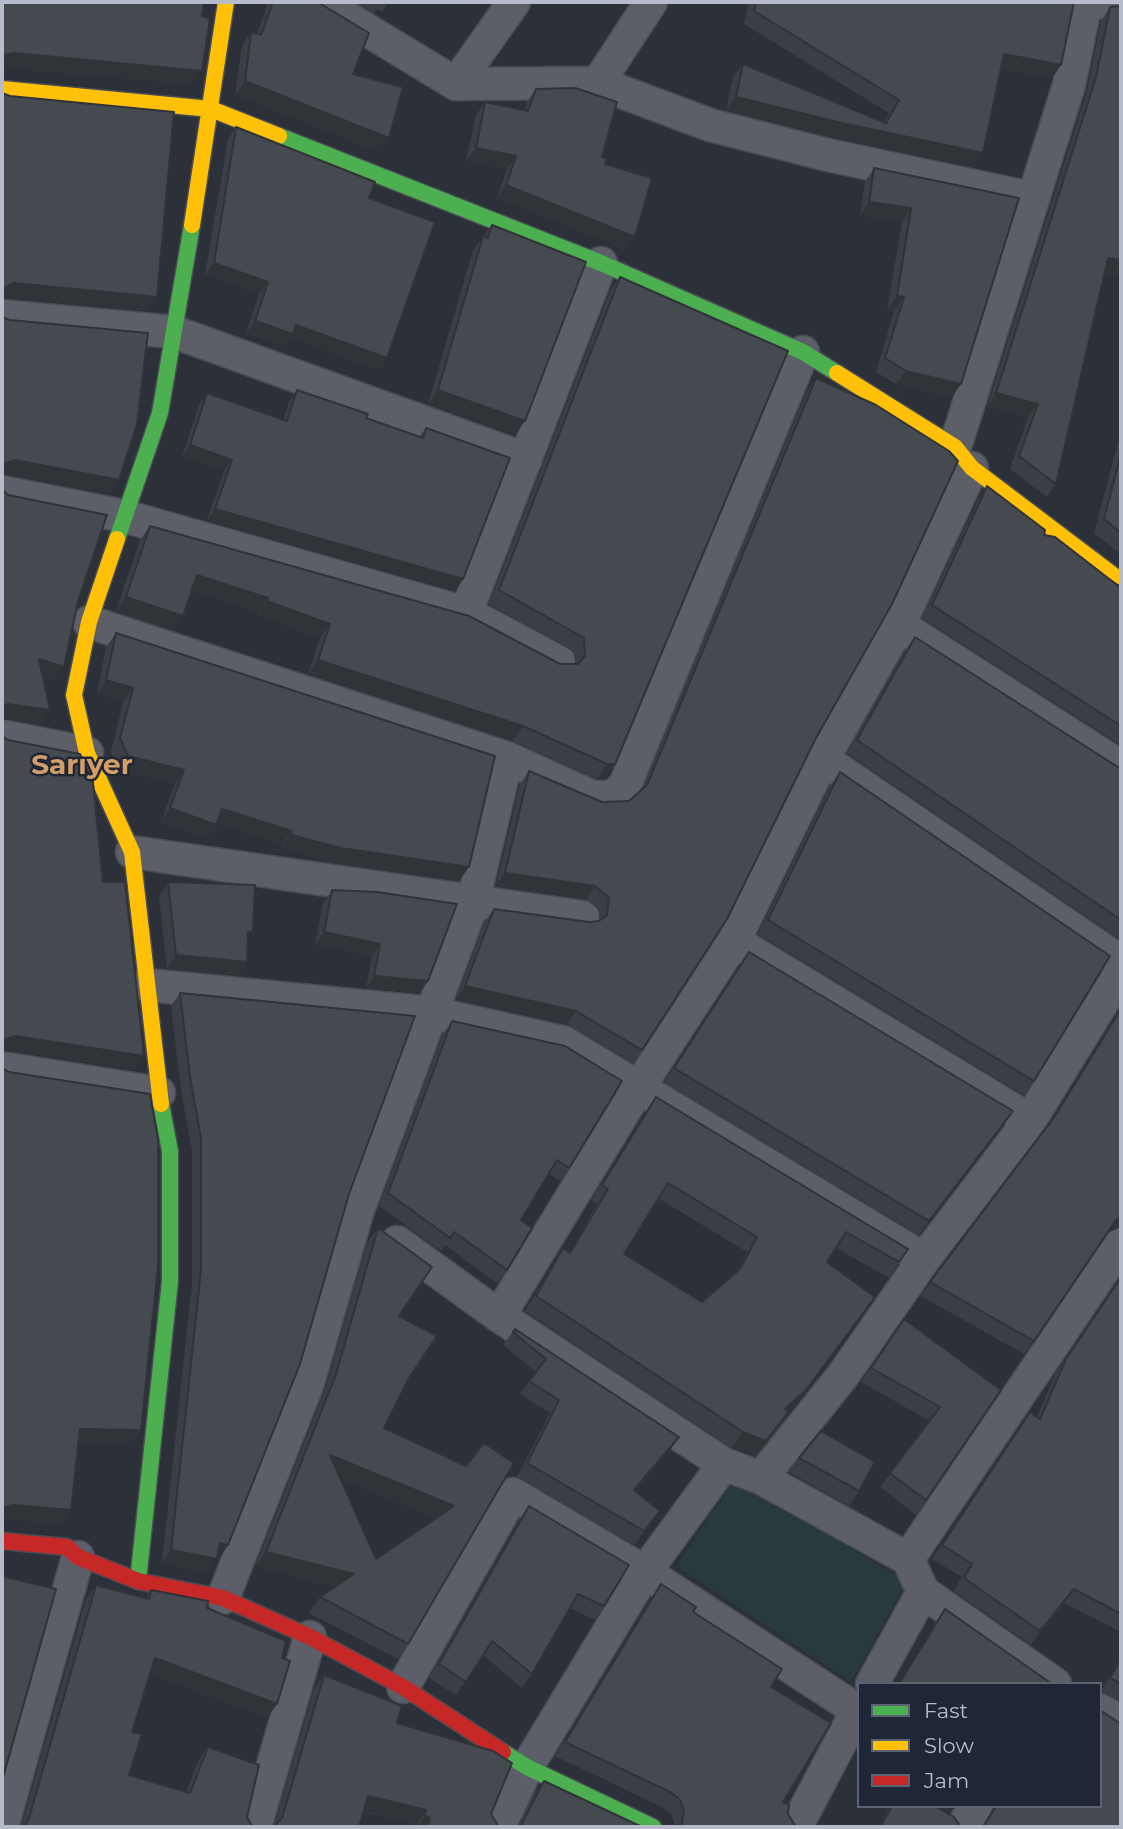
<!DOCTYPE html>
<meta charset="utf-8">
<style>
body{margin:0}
#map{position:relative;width:1123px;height:1829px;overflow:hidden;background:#2c3039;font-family:Montserrat,sans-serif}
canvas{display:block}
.frame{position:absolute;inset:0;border:4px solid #b6bcca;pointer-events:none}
.legend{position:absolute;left:857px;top:1682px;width:245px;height:126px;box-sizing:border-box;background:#1f2635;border:2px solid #5b6271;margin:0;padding:9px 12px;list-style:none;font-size:21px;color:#b6bcca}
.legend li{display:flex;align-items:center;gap:14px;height:35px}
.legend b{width:35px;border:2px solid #5b6271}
</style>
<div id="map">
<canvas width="1123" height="1829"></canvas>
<div class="frame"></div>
<ul class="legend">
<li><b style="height:9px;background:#4caf50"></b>Fast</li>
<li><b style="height:9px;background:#ffc107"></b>Slow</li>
<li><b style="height:9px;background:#c62828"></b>Jam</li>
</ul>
</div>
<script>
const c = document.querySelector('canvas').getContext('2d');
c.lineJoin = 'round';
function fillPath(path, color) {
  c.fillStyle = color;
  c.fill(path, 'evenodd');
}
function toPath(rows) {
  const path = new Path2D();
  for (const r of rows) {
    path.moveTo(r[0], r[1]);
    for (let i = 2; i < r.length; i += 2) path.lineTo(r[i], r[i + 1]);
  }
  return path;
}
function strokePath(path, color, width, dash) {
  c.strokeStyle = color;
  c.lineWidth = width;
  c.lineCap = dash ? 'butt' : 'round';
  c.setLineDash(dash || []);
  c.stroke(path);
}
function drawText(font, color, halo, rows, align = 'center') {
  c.font = font + ' Montserrat,sans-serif';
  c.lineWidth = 5;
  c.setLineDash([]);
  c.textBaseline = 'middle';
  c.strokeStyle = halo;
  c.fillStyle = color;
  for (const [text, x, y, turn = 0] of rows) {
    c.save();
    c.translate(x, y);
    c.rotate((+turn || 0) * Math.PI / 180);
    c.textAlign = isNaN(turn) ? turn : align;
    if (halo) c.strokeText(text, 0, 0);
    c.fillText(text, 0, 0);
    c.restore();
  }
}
fillPath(toPath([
 [735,1480,906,1581,851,1682,677,1566]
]), '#293a3f');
const street = toPath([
 [321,2,456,84,598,83,710,125,828,155,1031,198],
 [1086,3,1121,2],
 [598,83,651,2],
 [456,84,514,2],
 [2,316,174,332,526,459],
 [955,447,1069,85,1086,2],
 [2,492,124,516,466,613,559,662],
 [466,613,601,263],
 [89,622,507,758,593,797,613,797,625,785,803,352],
 [899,625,1121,767],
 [2,736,87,753],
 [823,759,1121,962],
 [132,852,583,917],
 [734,941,1030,1120],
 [147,985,433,1013,563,1042,924,1259],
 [2,1068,159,1093],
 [397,1242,499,1316,724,1464,761,1478,908,1559,923,1592,1055,1684],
 [499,1316,639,1087,734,941,823,759,899,625,972,468],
 [761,1478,844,1374,924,1259,1030,1120,1121,972],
 [908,1559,1121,1244],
 [223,1598,308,1383,357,1213,473,902,507,758],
 [872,1684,923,1592],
 [403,1687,513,1494,645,1572,857,1710],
 [1100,1710,1121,1722],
 [2,1827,78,1557],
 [255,1827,310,1637],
 [499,1827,527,1767,645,1572,724,1464],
 [796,1827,859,1707],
 [962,1827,976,1806]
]);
const fast = toPath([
 [279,136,601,263,803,352,837,373],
 [117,539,160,413,192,225],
 [138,1581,170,1281,170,1151,161,1104],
 [503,1752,527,1767,653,1827]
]);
const slow = toPath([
 [2,89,211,109,279,136],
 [192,225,226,2],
 [837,373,955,447,972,468,1121,581],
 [117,539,89,622,74,695,87,753,132,852,161,1104]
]);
const jam = toPath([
 [2,1541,67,1547,78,1557,138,1581,223,1598,310,1637,403,1687,503,1752]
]);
strokePath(street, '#484b52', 35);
strokePath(fast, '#484b52', 19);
strokePath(slow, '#484b52', 19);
strokePath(jam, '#484b52', 19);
strokePath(street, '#5c5f67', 32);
strokePath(fast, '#4caf50', 16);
strokePath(slow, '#ffc107', 16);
strokePath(jam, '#c62828', 16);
fillPath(toPath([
 [268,2,320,2,353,74,389,138,379,152,235,95,242,46,251,32,257,34],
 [354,2,389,2,382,12,377,9,374,13],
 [749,2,1074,2,1061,65,1052,78,1001,69,983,153,974,167,832,137,726,110,733,77,743,64,884,122,889,113,744,24],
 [1121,6,1121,276,1105,273,1056,484,1047,497,1010,469,1028,417,987,407,1087,91,1101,21,1110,7],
 [536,89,602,157,605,164,626,250,497,198,507,169,466,161,476,115,485,102,524,110,527,102],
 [236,127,369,198,387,358,379,370,290,338,284,346,246,333,259,294,205,275,228,139],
 [874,168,1019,198,961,384,951,398,896,384,876,372,894,311,887,310,902,222,860,216,865,182],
 [492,225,515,435,428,404,473,250],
 [620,277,788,351,605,779,597,779,513,741,308,674,320,638,257,615,258,612,192,591,173,630,116,611,140,540,150,526,560,664,575,664,574,652,489,604,610,291],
 [816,378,816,738,642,1050,633,1063,567,1024,456,999,485,921,494,909,589,922,599,921,600,911,586,899,496,886,520,784,529,771,602,802,629,801,642,790,807,391],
 [297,390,366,418,419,437,426,428,463,579,455,591,207,520,224,471,182,457,199,405,207,393,283,420,289,402],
 [1121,431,1121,554,1094,533],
 [987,486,1044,535,1121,586,1121,745,922,618,978,500],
 [116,633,459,881,331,862,281,848,282,845,217,824,207,839,161,822,175,784,119,770,111,752,123,702,97,694,106,647],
 [915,637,1121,769,1121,940,847,753,905,651],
 [840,772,1034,1081,1024,1095,758,934,830,786],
 [168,882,248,939,247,962,238,975,167,969,159,896],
 [332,890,428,981,419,993,366,988,372,956,315,945,323,903],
 [749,952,1013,1111,919,1235,664,1082],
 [180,993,349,1194,228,1545,219,1558,217,1557,208,1573,162,1563,192,1283,192,1151,181,1090,171,1006],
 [1121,1007,1121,1227,1107,1233,1024,1354,921,1296,1049,1125],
 [452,1021,569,1168,560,1181,549,1174,521,1220,507,1270,497,1283,445,1245,441,1251,379,1206,443,1034],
 [656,1097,908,1249,889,1278,836,1248,827,1262,865,1312,796,1405,789,1411,779,1427,755,1456,732,1448,525,1311,553,1264,563,1248,569,1253,597,1204,591,1200,645,1113],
 [658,1198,747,1252,736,1273,702,1302,624,1254],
 [378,1228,399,1316,384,1428,466,1466,408,1644,398,1659,309,1613,320,1597,335,1587,255,1567,325,1390,367,1243],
 [341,1479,436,1518,376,1559],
 [1121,1276,1121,1632,1064,1603,1031,1645,954,1591,962,1577,932,1559,1020,1425,1037,1417,1056,1372],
 [904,1319,1001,1390,916,1515,880,1487,930,1421,861,1382],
 [515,1329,679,1437,670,1450,636,1491,660,1511,635,1545,517,1477,550,1413,520,1394,536,1372,503,1345],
 [799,1458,859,1491,849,1506,789,1472],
 [529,1506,604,1606,595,1620,570,1608,532,1674,522,1688,483,1655,456,1695,429,1678,520,1519],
 [661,1584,693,1612,771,1687,783,1802,788,1814,796,1827,674,1827,675,1825,671,1814,662,1807,555,1756,651,1598],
 [96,1585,145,1598,151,1590,207,1608,267,1718,150,1674,132,1732,129,1775,186,1792,198,1761,208,1747,252,1826,21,1827,86,1599],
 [945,1609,1052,1684,898,1684],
 [1121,1657,1121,1702,1101,1692],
 [324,1675,397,1723,491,1814,499,1827,416,1827,417,1824,363,1812,274,1826,314,1689],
 [544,1781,642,1827,517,1827,534,1795],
 [890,1806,935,1806,961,1827,879,1827]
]), '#3b3f45');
fillPath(toPath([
 [14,53,202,71,192,85,2,68,2,56,4,55],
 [1004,54,1061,65,1052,78,995,68],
 [245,81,389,138,379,152,235,95],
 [736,97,983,153,974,167,832,137,726,110],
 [476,148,516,156,507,169,466,161],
 [506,185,635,237,626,250,497,198],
 [869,202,911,208,902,222,860,216],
 [1108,258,1121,260,1121,276,1099,271],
 [214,263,268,282,259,294,205,275],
 [14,283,157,297,147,311,4,298,2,299,2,289],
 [897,296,904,297,894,311,887,310],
 [255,321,296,325,387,358,379,370,290,338,284,346,246,333],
 [906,371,961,384,951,398,896,384],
 [438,390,525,421,515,435,428,404],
 [996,393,1038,404,1028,417,987,407],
 [190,445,232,460,224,471,182,457],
 [15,460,119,480,109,494,5,474,2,475,2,464],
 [215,509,463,579,455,591,207,520],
 [197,575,268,598,258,612,187,589],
 [126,597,183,616,173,630,116,611],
 [267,601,330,624,320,638,257,615],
 [39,659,64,667,54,681,29,674],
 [318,660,523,726,513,741,308,674],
 [106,680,133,688,123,702,97,694],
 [7,704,50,710,40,725,2,719,2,708],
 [128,756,184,770,175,784,119,770],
 [607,764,615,764,605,779,597,779],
 [170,808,216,825,207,839,161,822],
 [222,809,292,831,282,845,213,823],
 [291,835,469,867,459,881,331,862,281,848],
 [505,873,595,886,586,899,496,886],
 [324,932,380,944,372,956,315,945],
 [176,955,247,962,238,975,167,969],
 [374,976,428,981,419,993,366,988],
 [465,986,576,1011,567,1024,456,999],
 [15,1036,144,1056,134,1070,5,1050,2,1051,2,1040],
 [1013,1111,1003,1125,919,1235,929,1221],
 [1121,1217,1121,1227,1106,1233,1116,1220],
 [865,1312,796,1405,775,1424,785,1409],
 [789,1411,755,1456,732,1448,743,1432],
 [80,1429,141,1430,131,1444,70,1443],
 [679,1437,670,1450,625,1504,634,1490],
 [330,1455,454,1506,444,1521,320,1470],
 [13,1505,71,1510,61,1524,2,1520,2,1507],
 [660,1511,651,1525,635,1545,644,1531],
 [220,1543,228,1545,219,1558,211,1556],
 [171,1550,217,1559,208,1573,162,1563],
 [266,1552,354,1574,343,1590,255,1567],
 [1074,1589,1064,1603,1031,1645,1040,1631],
 [155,1658,277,1704,267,1718,145,1672],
 [368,1796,426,1810,417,1824,358,1810],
 [425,1816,430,1818,424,1827,417,1827]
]), '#303338');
const building = toPath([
 [2,2,204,2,202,16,210,19,202,71,14,53,4,55,2,56,2,2],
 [273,2,320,2,321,4,369,33,353,74,403,87,389,138,245,81,251,32,261,35,273,2],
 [756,2,1074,2,1061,65,1004,54,983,153,842,123,736,97,743,64,886,123,899,100,754,11,756,2],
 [1121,6,1121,260,1108,258,1056,484,1019,456,1038,404,996,393,1096,77,1110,7,1121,6],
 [575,88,617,102,602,157,607,158,605,164,652,178,635,237,506,185,516,156,476,148,485,102,528,111,536,89,575,88],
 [2,93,10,96,174,112,157,297,14,283,2,289,2,93],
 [236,127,375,182,369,198,435,222,387,358,296,325,293,334,255,321,268,282,214,263,236,127],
 [874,168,1019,198,961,384,906,371,885,358,904,297,897,296,911,208,869,202,874,168],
 [492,225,586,262,525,421,438,390,483,236,488,238,492,225],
 [620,277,788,351,615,764,607,764,523,726,318,660,330,624,267,601,268,598,197,575,183,616,126,597,150,526,469,616,560,664,578,664,585,656,584,638,499,590,620,277],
 [2,317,10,320,148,333,137,424,119,480,15,460,2,464,2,317],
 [816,378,876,405,949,451,958,461,892,604,816,738,727,919,642,1050,576,1011,465,986,494,909,589,922,599,921,607,915,609,898,595,886,505,873,529,771,602,802,629,801,647,785,816,378],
 [297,390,368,414,366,418,423,438,426,428,510,458,463,579,215,509,232,460,190,445,207,393,287,421,297,390],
 [1121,453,1121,533,1104,519,1121,453],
 [987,486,1045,530,1044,535,1055,537,1117,585,1121,586,1121,726,932,605,987,486],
 [2,490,8,495,107,515,78,601,64,667,39,659,50,710,7,704,2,708,2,490],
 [116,633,495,756,469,867,341,848,291,835,292,831,222,809,216,825,170,808,184,770,128,756,120,738,133,688,106,680,116,633],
 [915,637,1121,769,1121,920,857,740,915,637],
 [2,736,8,740,80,754,93,782,103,882,125,882,144,1056,15,1036,2,1040,2,736],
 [840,772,1110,956,1034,1081,768,920,840,772],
 [168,882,255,885,253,932,248,932,247,962,176,955,168,882],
 [332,890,377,892,457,904,428,981,374,976,380,944,324,932,332,890],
 [749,952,1013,1111,929,1221,674,1068,749,952],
 [180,993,415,1016,349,1194,300,1364,228,1545,220,1543,217,1559,171,1550,201,1270,201,1138,190,1077,180,993],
 [1121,1009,1121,1217,1116,1220,1034,1341,930,1282,1055,1116,1121,1009],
 [452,1021,565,1046,622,1081,569,1168,557,1160,521,1220,532,1228,507,1270,454,1232,450,1238,388,1193,452,1021],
 [2,1068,9,1072,150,1094,158,1139,158,1266,141,1430,80,1429,71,1510,13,1505,2,1508,2,1068],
 [656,1097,908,1249,899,1262,846,1232,827,1262,875,1297,806,1390,785,1409,789,1411,766,1441,743,1432,536,1296,563,1248,570,1253,608,1189,602,1185,656,1097],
 [668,1183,757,1237,740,1269,702,1302,624,1254,668,1183],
 [378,1228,432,1267,399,1316,437,1336,409,1378,384,1428,466,1466,484,1443,514,1463,408,1644,320,1597,354,1574,266,1552,336,1374,378,1228],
 [330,1455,454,1506,376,1559,330,1455],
 [1121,1277,1121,1614,1074,1589,1040,1631,964,1578,972,1564,942,1545,1030,1412,1040,1419,1066,1359,1121,1277],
 [904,1319,1001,1390,926,1500,890,1473,940,1407,871,1368,904,1319],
 [515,1329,679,1437,634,1490,660,1511,644,1531,527,1463,559,1400,529,1381,546,1359,513,1332,515,1329],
 [821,1431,875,1462,859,1491,799,1458,821,1431],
 [529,1506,629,1565,604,1606,578,1594,532,1674,492,1641,466,1682,439,1664,529,1506],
 [2,1576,56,1589,2,1781,2,1576],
 [661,1584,696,1607,693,1612,782,1669,771,1687,831,1723,783,1802,789,1805,788,1814,796,1827,678,1827,682,1823,684,1811,680,1800,672,1793,565,1742,661,1584],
 [96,1585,149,1599,151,1590,208,1601,207,1608,286,1641,282,1658,290,1661,277,1704,155,1658,132,1732,142,1734,129,1775,190,1793,208,1747,259,1765,247,1817,252,1826,256,1827,21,1827,24,1827,29,1818,96,1585],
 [945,1609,1052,1684,899,1684,945,1609],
 [1121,1660,1121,1684,1110,1678,1121,1660],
 [324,1675,402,1706,397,1723,493,1751,512,1763,491,1814,499,1827,428,1827,430,1818,425,1816,426,1810,368,1796,359,1827,273,1827,282,1818,324,1675],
 [1100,1710,1121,1724,1121,1827,983,1827,996,1806,1100,1806,1100,1710],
 [544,1781,642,1827,520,1827,544,1781],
 [892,1806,935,1806,954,1817,961,1827,880,1827,892,1806],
 [821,1823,829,1827,814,1827,821,1823]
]);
fillPath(building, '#454950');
strokePath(building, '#303338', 2);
drawText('bold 28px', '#d39f68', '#1f2635', [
 ["Sarıyer",82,766]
]);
</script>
